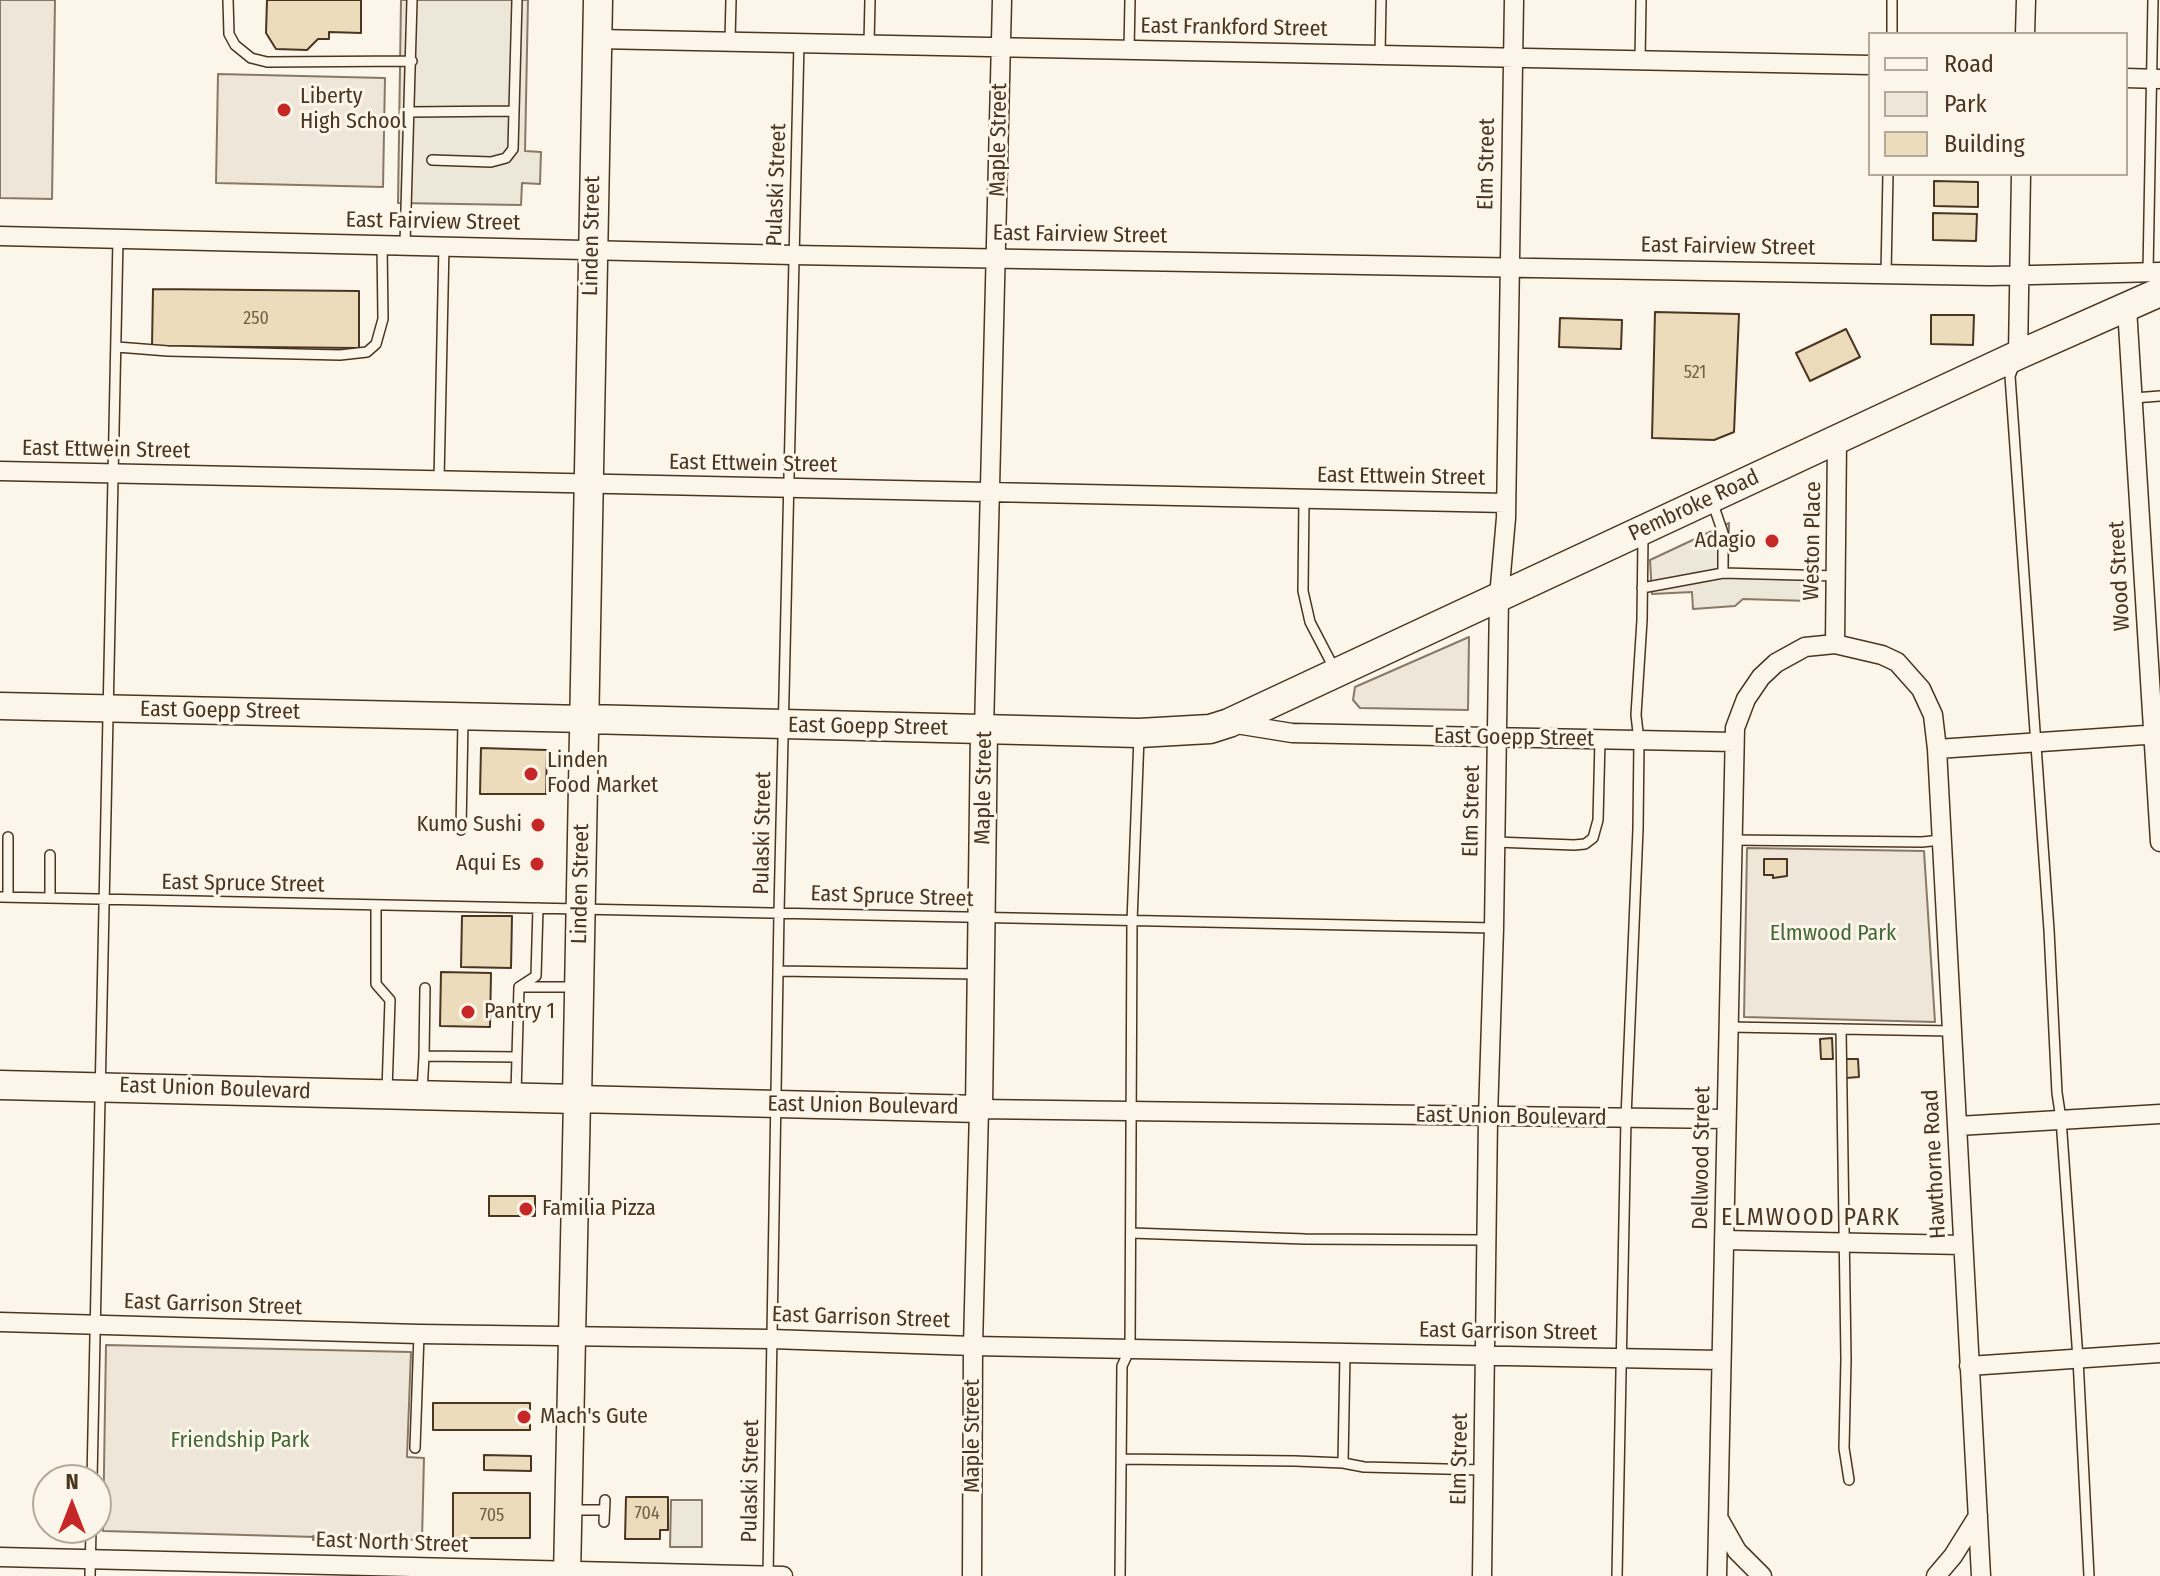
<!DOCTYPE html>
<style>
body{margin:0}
#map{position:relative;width:2160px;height:1576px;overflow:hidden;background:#fbf6e9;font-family:"Fira Sans Condensed",sans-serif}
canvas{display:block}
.legend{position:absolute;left:1868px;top:32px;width:260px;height:144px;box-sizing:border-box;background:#fbf6e9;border:2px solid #b4a999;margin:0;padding:10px 14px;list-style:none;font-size:24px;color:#4a3520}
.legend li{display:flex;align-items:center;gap:16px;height:40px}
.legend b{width:40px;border:2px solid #b4a999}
.north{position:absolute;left:32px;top:1464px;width:80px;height:80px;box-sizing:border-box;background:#fbf6e9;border:2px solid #b4a999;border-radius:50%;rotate:0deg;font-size:22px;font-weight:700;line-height:32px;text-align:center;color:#4a3520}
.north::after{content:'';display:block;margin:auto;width:28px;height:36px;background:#c62828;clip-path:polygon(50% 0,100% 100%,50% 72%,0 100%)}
</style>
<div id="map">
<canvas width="2160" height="1576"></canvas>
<ul class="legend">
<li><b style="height:10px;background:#fbf6e9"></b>Road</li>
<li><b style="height:22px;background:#ede6d9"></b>Park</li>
<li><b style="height:22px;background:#ecdcbc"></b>Building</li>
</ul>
<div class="north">N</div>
</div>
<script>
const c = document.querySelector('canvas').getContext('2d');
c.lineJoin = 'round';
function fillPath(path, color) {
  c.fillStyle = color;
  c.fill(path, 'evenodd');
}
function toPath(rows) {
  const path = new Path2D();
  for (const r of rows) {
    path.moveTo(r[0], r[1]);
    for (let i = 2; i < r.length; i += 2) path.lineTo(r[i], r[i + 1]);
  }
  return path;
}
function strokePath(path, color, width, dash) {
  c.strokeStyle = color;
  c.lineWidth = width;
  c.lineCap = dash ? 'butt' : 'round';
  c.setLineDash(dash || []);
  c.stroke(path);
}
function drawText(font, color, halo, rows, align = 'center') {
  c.font = font + ' "Fira Sans Condensed",sans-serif';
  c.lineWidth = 6;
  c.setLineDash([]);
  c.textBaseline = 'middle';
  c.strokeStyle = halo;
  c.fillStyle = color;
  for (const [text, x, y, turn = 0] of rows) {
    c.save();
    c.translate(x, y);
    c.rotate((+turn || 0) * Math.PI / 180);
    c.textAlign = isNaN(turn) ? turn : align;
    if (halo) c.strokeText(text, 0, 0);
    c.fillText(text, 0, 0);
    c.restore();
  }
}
const green = toPath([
 [0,0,55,0,52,199,0,198,0,0],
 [218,74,385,78,383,187,216,183,218,74],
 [1469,637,1468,710,1360,708,1353,700,1355,687,1469,637],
 [1747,848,1924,851,1935,1022,1744,1017,1747,848],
 [106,1345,411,1352,407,1457,424,1458,422,1540,103,1531,106,1345]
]);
fillPath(green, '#ede6d9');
strokePath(green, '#887966', 2);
const parking = toPath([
 [401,0,528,0,525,151,541,152,540,184,522,183,521,205,398,203,401,0],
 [1729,523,1728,570,1810,573,1809,601,1743,599,1735,606,1693,609,1692,592,1652,594,1650,560,1729,523],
 [671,1500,702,1500,702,1547,670,1547,671,1500]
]);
fillPath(parking, '#ede7d9');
strokePath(parking, '#887966', 2);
const building = toPath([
 [267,0,361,0,361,33,329,32,329,39,318,39,307,50,276,49,266,33,267,0],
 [1934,181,1978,182,1978,207,1934,206,1934,181],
 [1933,213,1977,214,1976,241,1933,240,1933,213],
 [153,289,359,291,359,348,152,346,153,289],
 [1655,312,1739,314,1734,432,1714,440,1652,438,1655,312],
 [1931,315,1974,315,1973,345,1931,344,1931,315],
 [1560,318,1622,320,1621,349,1559,347,1560,318],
 [1846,329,1860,357,1810,381,1796,353,1846,329],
 [481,748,547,750,546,794,480,794,481,748],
 [1764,859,1787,859,1787,876,1773,878,1773,875,1764,875,1764,859],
 [462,916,512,916,511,968,461,967,462,916],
 [441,972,491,973,490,1027,440,1026,441,972],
 [1832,1038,1833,1059,1821,1059,1820,1039,1832,1038],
 [1845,1059,1858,1059,1859,1077,1846,1078,1845,1059],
 [489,1196,535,1196,535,1216,489,1216,489,1196],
 [433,1403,530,1403,530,1430,433,1430,433,1403],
 [484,1455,531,1456,531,1471,484,1470,484,1455],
 [453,1493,530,1493,530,1538,453,1538,453,1493],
 [626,1497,668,1497,668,1530,660,1530,660,1539,625,1539,626,1497]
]);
fillPath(building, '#ecdcbc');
strokePath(building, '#4a3520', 2);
const lane = toPath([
 [228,0,229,34,235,45,251,58,267,62,412,61],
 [1892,34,1892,0],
 [730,41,731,0],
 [869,43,870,0],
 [1129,50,1130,0],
 [1380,55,1381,0],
 [1640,61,1641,0],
 [410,112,514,111,517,0],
 [432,160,491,162,506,158,513,149,514,111],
 [405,244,412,0],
 [2148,272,2153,0],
 [1886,274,1888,174],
 [117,347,168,351,340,355,367,352,376,344,383,319,382,244],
 [2015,363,2010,376,2049,930,2057,1093,2061,1119,2078,1359,2089,1576],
 [2134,398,2160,396],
 [439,480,444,245],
 [1304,499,1303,591,1310,622,1335,670],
 [1712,501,1723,533,1723,573,1837,576],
 [1642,588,1723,573],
 [461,830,463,720],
 [1731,840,1922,842,1941,840],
 [1496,842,1574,845,1585,844,1593,838,1598,820,1600,740],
 [50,855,50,898],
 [0,897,1494,928],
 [8,897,8,837],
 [376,905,376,984,390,1000,387,1091],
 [778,971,978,974],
 [519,987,576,987],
 [425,988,424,1056,517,1057,519,987,536,976,538,908],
 [1729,1027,1952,1031],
 [1841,1029,1846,1359,1844,1448,1849,1480],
 [422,1092,424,1056],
 [516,1094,517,1057],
 [1131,1233,1305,1239,1486,1240],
 [415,1448,419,1334],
 [1121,1459,1295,1461,1343,1463,1364,1467,1484,1470],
 [1343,1463,1345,1354],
 [92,1480,118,239],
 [571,1510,604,1510],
 [604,1522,605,1500],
 [90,1576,91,1528],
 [768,1576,779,912,799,42],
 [1120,1576,1122,1366,1130,1349,1132,922,1139,737],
 [1617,1576,1626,1118,1638,829,1639,741,1636,715,1642,620,1643,536]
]);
const street = toPath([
 [2025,34,2026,0],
 [597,39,1870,65],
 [2126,78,2160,79],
 [0,236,793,255,1990,276,2160,272],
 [2127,308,2160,842],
 [2018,355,2021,174],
 [0,471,1506,503],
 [1835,644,1837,440],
 [1230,723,1292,733,1734,742],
 [984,730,1002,0],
 [1937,749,2160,734],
 [1958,1126,2160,1114],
 [1724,1240,1962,1245],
 [0,1322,419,1334,771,1339,973,1346,1720,1360],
 [1969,1366,2160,1353],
 [1720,1521,1737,1551,1762,1576],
 [0,1557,783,1576],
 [972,1576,973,1346,979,1109,1726,1119],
 [1482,1576,1488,1117,1494,928,1499,597,1506,518,1514,0],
 [1717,1576,1735,728,1746,699,1761,677,1776,663,1805,647,1835,644,1882,655,1897,662,1921,689,1933,715,1937,749,1981,1576],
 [1936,1576,1953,1556,1978,1516]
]);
const secondary = toPath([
 [0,706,586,719],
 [567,1576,577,1099,979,1109,984,730]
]);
const primary = toPath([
 [586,719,1139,733,1210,729,1229,723,1336,673,2018,355,2160,292],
 [0,1085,577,1099,598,0]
]);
strokePath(lane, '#4a3520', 12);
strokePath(street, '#4a3520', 21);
strokePath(secondary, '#4a3520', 29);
strokePath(primary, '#4a3520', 31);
strokePath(toPath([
 [314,1541,315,1531]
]), '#7f6f5c', 4, [6, 4]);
strokePath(lane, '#fbf6e9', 9);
strokePath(street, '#fbf6e9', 18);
strokePath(secondary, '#fbf6e9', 26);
strokePath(primary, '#fbf6e9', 28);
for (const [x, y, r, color] of [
 [284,110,8,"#c62828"],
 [1772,541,8,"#c62828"],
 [531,774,8,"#c62828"],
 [538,825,8,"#c62828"],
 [537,864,8,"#c62828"],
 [468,1012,8,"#c62828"],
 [526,1209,8,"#c62828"],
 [524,1417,8,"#c62828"]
]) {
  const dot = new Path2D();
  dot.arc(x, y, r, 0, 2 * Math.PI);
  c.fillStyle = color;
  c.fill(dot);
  strokePath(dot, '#fbf6e9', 3);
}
drawText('18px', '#725f47', null, [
 ["250",256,319],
 ["521",1695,373],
 ["704",647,1514],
 ["705",492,1516]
]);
drawText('22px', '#4a3520', '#fbf6e9', [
 ["East Frankford Street",1234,28,1],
 ["Maple Street",999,140,-89],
 ["Elm Street",1487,164,-89],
 ["Pulaski Street",777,185,-88],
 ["East Fairview Street",433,222,1],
 ["East Fairview Street",1080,235,1],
 ["Linden Street",592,236,-89],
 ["East Fairview Street",1728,247,1],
 ["East Ettwein Street",106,450,1],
 ["East Ettwein Street",753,464,1],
 ["East Ettwein Street",1401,477,1],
 ["Pembroke Road",1694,506,-25],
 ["Weston Place",1813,541,-89],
 ["Wood Street",2120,576,-93],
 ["East Goepp Street",220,711,1],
 ["East Goepp Street",868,727,1],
 ["East Goepp Street",1514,738,1],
 ["Maple Street",984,788,-89],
 ["Elm Street",1472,811,-89],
 ["Pulaski Street",763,833,-89],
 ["East Spruce Street",243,884,1],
 ["Linden Street",581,884,-89],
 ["East Spruce Street",892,897,2],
 ["East Union Boulevard",215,1089,2],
 ["East Union Boulevard",863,1106,1],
 ["East Union Boulevard",1511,1117,1],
 ["Dellwood Street",1702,1158,-89],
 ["Hawthorne Road",1935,1164,-93],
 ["East Garrison Street",213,1305,2],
 ["East Garrison Street",861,1318,2],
 ["East Garrison Street",1508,1332,1],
 ["Maple Street",973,1436,-90],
 ["Elm Street",1460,1459,-89],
 ["Pulaski Street",751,1481,-89],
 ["East North Street",392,1543,2]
]);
drawText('22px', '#4a3520', '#fbf6e9', [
 ["Liberty",300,97],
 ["High School",300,122],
 ["Adagio",1756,541,"right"],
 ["Linden",547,761],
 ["Food Market",547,786],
 ["Kumo Sushi",522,825,"right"],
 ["Aqui Es",521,864,"right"],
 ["Pantry 1",484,1012],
 ["Familia Pizza",542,1209],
 ["Mach's Gute",540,1417]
], 'left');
drawText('22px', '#436837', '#fbf6e9', [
 ["Elmwood Park",1833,934],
 ["Friendship Park",240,1441]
]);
c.letterSpacing = '2px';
drawText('24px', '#4a3520', '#fbf6e9', [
 ["ELMWOOD PARK",1811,1218]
]);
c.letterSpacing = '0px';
</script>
